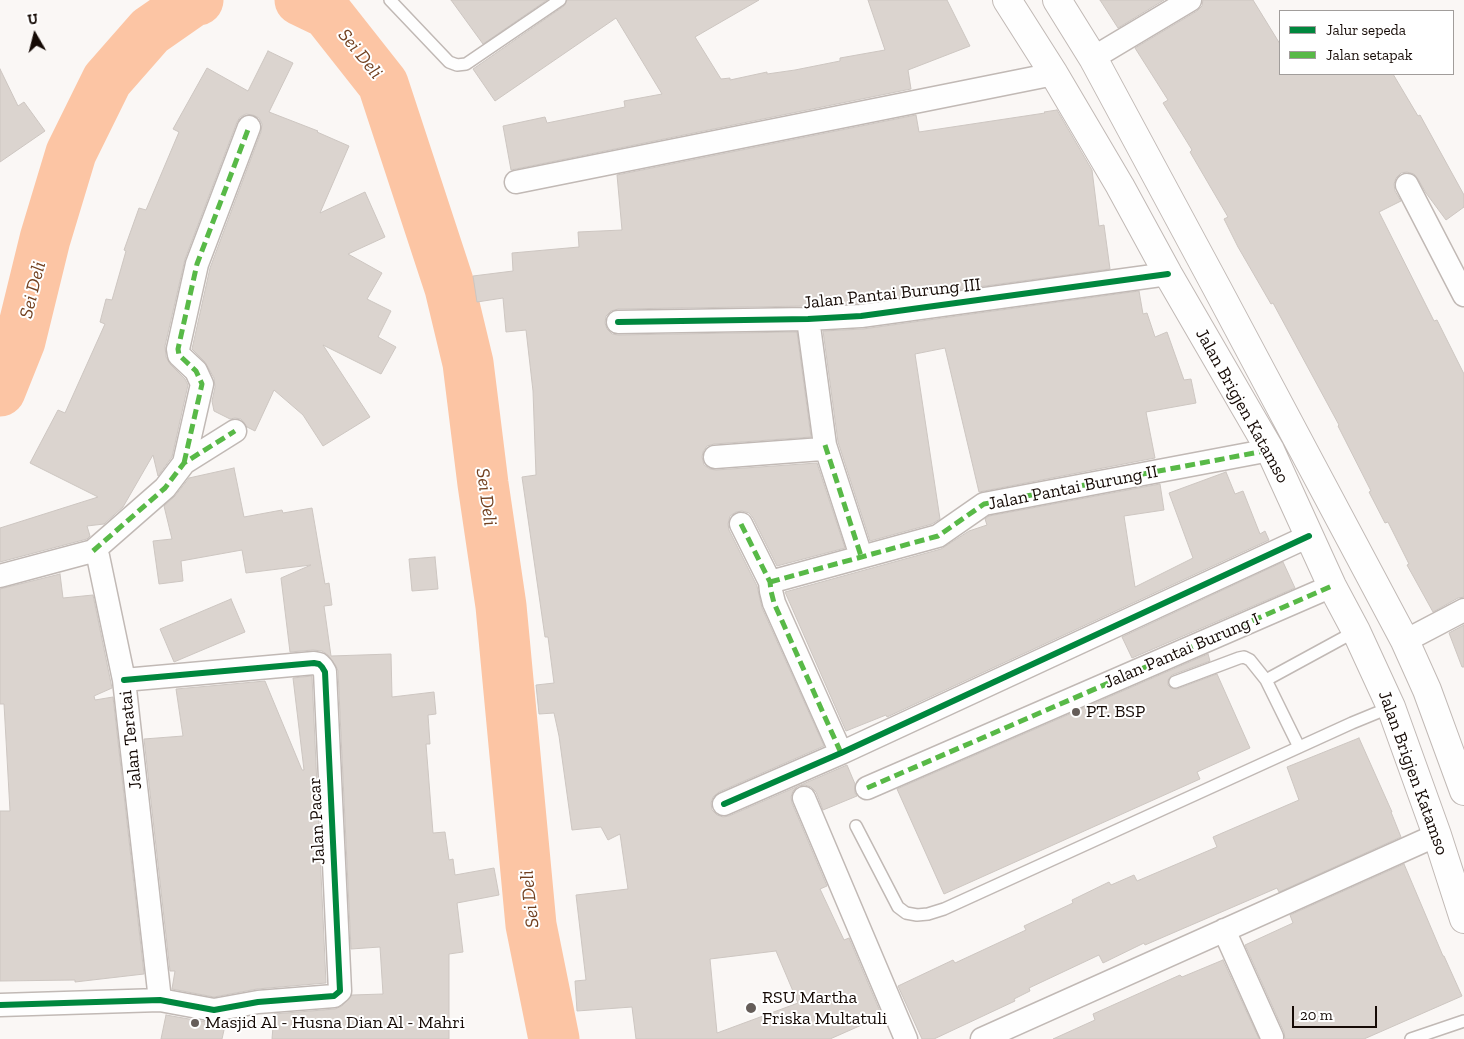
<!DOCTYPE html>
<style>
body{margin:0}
#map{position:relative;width:1464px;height:1039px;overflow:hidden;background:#faf7f5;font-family:"Zilla Slab",serif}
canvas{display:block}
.legend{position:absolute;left:1279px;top:10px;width:175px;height:65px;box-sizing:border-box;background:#fff;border:1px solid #a19d9b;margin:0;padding:6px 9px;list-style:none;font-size:15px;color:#150a05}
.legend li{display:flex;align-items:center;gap:10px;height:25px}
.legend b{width:25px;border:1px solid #a19d9b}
.north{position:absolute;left:10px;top:10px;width:50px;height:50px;-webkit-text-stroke:4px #fff;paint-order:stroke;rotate:352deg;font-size:14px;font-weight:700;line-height:20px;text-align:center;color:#150a05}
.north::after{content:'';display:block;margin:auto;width:18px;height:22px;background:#150a05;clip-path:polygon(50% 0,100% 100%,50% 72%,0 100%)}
.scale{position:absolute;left:1292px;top:1006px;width:85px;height:22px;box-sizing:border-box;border:2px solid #150a05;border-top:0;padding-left:6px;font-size:15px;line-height:18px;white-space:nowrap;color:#150a05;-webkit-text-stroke:4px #fff;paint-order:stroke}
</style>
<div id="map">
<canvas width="1464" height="1039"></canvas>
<ul class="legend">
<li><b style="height:6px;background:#00873e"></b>Jalur sepeda</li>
<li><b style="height:6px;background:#58b947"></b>Jalan setapak</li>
</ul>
<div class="north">U</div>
<div class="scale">20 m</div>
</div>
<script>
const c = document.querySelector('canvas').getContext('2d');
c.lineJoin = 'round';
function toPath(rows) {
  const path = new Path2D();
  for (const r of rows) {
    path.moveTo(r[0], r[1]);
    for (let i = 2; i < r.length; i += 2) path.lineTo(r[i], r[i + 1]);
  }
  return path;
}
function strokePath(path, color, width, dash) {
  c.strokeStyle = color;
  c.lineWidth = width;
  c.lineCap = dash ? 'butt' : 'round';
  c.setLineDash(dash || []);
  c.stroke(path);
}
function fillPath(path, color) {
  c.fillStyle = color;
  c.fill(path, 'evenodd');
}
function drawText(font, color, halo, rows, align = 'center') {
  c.font = font + ' "Zilla Slab",serif';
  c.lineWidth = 4;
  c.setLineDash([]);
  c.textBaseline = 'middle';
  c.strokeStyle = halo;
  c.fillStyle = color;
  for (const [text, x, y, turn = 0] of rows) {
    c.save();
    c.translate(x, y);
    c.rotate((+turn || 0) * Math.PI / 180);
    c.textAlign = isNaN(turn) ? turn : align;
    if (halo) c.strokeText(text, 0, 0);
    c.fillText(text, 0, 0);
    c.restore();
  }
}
strokePath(toPath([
 [300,0,327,13,383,84,450,288,468,363,483,484,501,606,531,925,554,1039],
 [0,391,20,341,45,239,71,153,107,80,150,31,193,1,198,0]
]), '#fcc5a4', 51);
const building = toPath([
 [451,0,547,0,483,44,451,0],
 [567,0,759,0,695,37,721,79,730,78,730,80,767,72,767,74,795,70,840,61,840,58,885,50,868,0,947,0,970,46,908,70,911,89,511,170,503,126,545,117,547,123,625,107,624,101,662,94,616,18,495,101,473,69,564,6,567,0],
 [1100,0,1164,0,1118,28,1100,0],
 [1203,0,1253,0,1280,44,1280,74,1393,74,1418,116,1420,115,1464,195,1464,207,1446,220,1426,193,1418,179,1414,174,1407,172,1401,173,1396,178,1394,184,1395,191,1401,201,1379,212,1434,321,1437,320,1464,374,1464,597,1458,598,1433,612,1407,565,1409,564,1388,522,1385,523,1369,492,1371,491,1338,426,1339,425,1273,303,1271,304,1238,247,1224,219,1228,217,1190,152,1192,150,1163,103,1168,100,1135,48,1197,11,1202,6,1203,0],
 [268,51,293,63,269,112,318,131,317,132,349,146,320,213,365,192,385,237,348,254,382,273,367,299,391,311,378,337,396,347,381,374,323,345,370,417,323,446,303,415,274,390,255,431,247,427,241,419,235,418,230,419,214,411,212,401,215,387,214,378,205,362,192,349,210,268,261,132,262,124,259,118,253,115,246,114,240,117,237,122,185,259,165,346,166,357,170,364,185,379,188,385,172,457,158,476,153,455,123,507,104,524,87,526,90,536,87,539,0,562,0,528,98,497,30,463,58,410,65,413,105,324,100,322,106,299,112,300,126,251,124,250,139,208,146,210,179,132,173,129,207,68,248,91,268,51],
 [0,69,18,106,24,102,45,131,0,162,0,69],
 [1057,110,1092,170,1099,226,1104,225,1110,269,860,303,808,306,618,309,611,311,606,316,605,323,607,329,612,334,618,335,797,332,811,437,714,444,707,446,703,452,702,457,704,465,710,469,716,470,817,463,845,548,777,566,753,518,749,513,742,511,736,512,730,516,728,524,729,530,757,586,762,608,824,746,719,792,713,797,711,803,712,810,717,815,723,817,729,816,847,765,855,784,855,793,857,796,823,810,816,792,811,787,805,785,798,786,793,791,791,797,792,803,827,886,820,889,844,940,849,938,882,1016,830,1039,636,1039,632,1007,577,1011,575,981,586,980,576,895,628,889,620,834,608,840,601,827,572,830,559,736,554,713,539,714,536,685,554,683,548,637,545,637,522,477,536,475,533,391,526,330,506,332,503,298,477,302,473,276,513,271,512,253,579,247,578,232,622,230,617,175,916,115,919,132,1045,113,1044,112,1057,110],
 [776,951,798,1003,717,1033,710,959,776,951],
 [1139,291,1143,314,1147,313,1155,337,1167,332,1184,380,1191,379,1196,403,1146,412,1155,458,979,492,945,348,915,354,940,519,932,524,870,541,838,442,823,331,863,329,1139,291],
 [234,468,244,517,282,510,283,513,312,508,325,584,329,583,332,605,324,606,331,656,391,654,392,697,434,692,436,714,428,715,430,744,426,744,433,833,445,832,449,860,453,859,455,875,494,868,499,895,457,903,463,952,449,954,449,1039,272,1039,274,1014,335,1009,342,1006,352,995,383,994,380,947,351,949,338,671,336,666,328,655,322,651,313,650,290,652,281,578,311,565,246,573,242,550,181,561,183,581,159,584,153,541,172,539,164,506,175,496,189,478,234,468],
 [1226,472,1235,494,1243,491,1260,534,1265,531,1269,540,887,717,886,715,846,731,785,592,941,549,969,531,987,525,985,519,989,516,1160,484,1164,510,1124,516,1135,587,1193,558,1169,493,1226,472],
 [435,557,438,589,412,591,409,559,435,557],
 [1283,562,1295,588,1132,658,1122,637,1283,562],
 [60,574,63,598,93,595,112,688,94,696,95,700,113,697,144,974,75,982,75,980,0,981,0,811,10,811,4,704,0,704,0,589,60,574],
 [231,599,245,632,174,662,160,629,231,599],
 [1464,625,1464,667,1462,667,1449,633,1464,625],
 [1208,654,1210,661,1172,675,1168,680,1168,685,1171,688,1177,689,1217,674,1250,748,1197,772,1200,779,944,894,897,789,1208,654],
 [312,676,326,983,257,989,214,997,172,989,175,971,170,971,144,739,183,736,176,689,265,681,302,770,304,770,293,678,312,676],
 [1359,738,1392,812,1391,812,1401,837,1279,892,1277,888,1145,945,1144,943,1103,963,1099,955,1029,988,1030,991,1014,999,1015,1001,934,1039,922,1039,898,986,953,960,955,963,1026,930,1024,926,1073,903,1072,900,1109,882,1111,885,1134,875,1137,881,1217,847,1213,837,1299,800,1287,767,1359,738],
 [1404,864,1443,956,1444,956,1462,996,1364,1039,1285,1039,1284,1032,1245,945,1293,923,1290,915,1404,864],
 [1223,960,1259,1039,1053,1039,1095,1020,1093,1014,1180,975,1182,977,1223,960],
 [166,1015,212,1023,226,1021,222,1039,161,1039,166,1015]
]);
fillPath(building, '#dbd4cf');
strokePath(building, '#cdc6c1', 1);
const lane = toPath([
 [390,0,449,62,457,65,466,64,560,0],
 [1266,680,1356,631],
 [1175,682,1239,658,1244,657,1250,660,1266,680,1299,747],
 [856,826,898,907,906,913,917,915,928,914,944,909,1352,723,1391,707],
 [1411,1039,1464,1021]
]);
const street = toPath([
 [1093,58,1190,0],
 [516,182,1054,74],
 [1407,185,1464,295],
 [618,322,808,319,861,316,1168,274],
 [825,445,861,556],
 [715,457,822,449,825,445,808,319],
 [184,463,202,384,196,371,179,355,178,349,197,264,249,127],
 [741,524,770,582,771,591,774,603,841,753],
 [93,551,98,556,124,680,160,1000],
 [0,576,93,551,165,488,184,463,235,431],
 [770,582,938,536,984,504,1270,450],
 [1405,641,1464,610],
 [867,788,1332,586],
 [804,798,906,1039],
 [724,804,841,753,1309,536],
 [1224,930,1272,1037],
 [0,1005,160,1000,214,1010,258,1002,334,996,340,991,325,672,322,667,319,664,314,663,124,680],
 [982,1039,1437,835]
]);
const primary = toPath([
 [1007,0,1054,74,1120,186,1168,274,1270,450,1332,586,1356,631,1391,707,1437,835,1464,919],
 [1057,0,1093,58,1218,290,1405,641,1427,690,1464,791]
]);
strokePath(lane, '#c1b9b5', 14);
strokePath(street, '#c1b9b5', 25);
strokePath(primary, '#c1b9b5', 30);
strokePath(lane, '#fefefe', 11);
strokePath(street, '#fefefe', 22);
strokePath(primary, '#fefefe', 28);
strokePath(toPath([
 [825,445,861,556],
 [184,463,202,384,196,371,179,355,178,349,197,264,249,127],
 [741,524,770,582,771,591,774,603,841,753],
 [93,551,165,488,184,463,235,431],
 [770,582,938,536,984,504,1270,450],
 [867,788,1332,586]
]), '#58b947', 5, [10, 5]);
strokePath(toPath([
 [618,322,808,319,861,316,1168,274],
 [724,804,841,753,1309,536],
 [0,1005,160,1000,214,1010,258,1002,334,996,340,991,325,672,322,667,319,664,314,663,124,680]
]), '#00873e', 6);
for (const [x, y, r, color] of [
 [1076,712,5,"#655d59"],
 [751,1008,6,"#655d59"],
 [195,1023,5,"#655d59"]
]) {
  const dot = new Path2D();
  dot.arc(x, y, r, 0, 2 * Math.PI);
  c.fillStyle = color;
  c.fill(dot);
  strokePath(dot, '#fff', 2);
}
drawText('18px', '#150a05', '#fff', [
 ["Jalan Pantai Burung III",892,294,-6],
 ["Jalan Brigjen Katamso",1242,406,61],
 ["Jalan Pantai Burung II",1073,488,-11],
 ["Jalan Pantai Burung I",1182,651,-23],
 ["Jalan Teratai",131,740,-96],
 ["Jalan Brigjen Katamso",1413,773,70],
 ["Jalan Pacar",317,821,-93]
]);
drawText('18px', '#150a05', '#fff', [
 ["PT. BSP",1086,712],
 ["RSU Martha",762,998],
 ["Friska Multatuli",762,1019],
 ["Masjid Al - Husna Dian Al - Mahri",205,1023]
], 'left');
drawText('italic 19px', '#72401f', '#fff', [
 ["Sei Deli",360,54,51],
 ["Sei Deli",33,290,-76],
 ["Sei Deli",486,497,82],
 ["Sei Deli",530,899,-96]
]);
</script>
